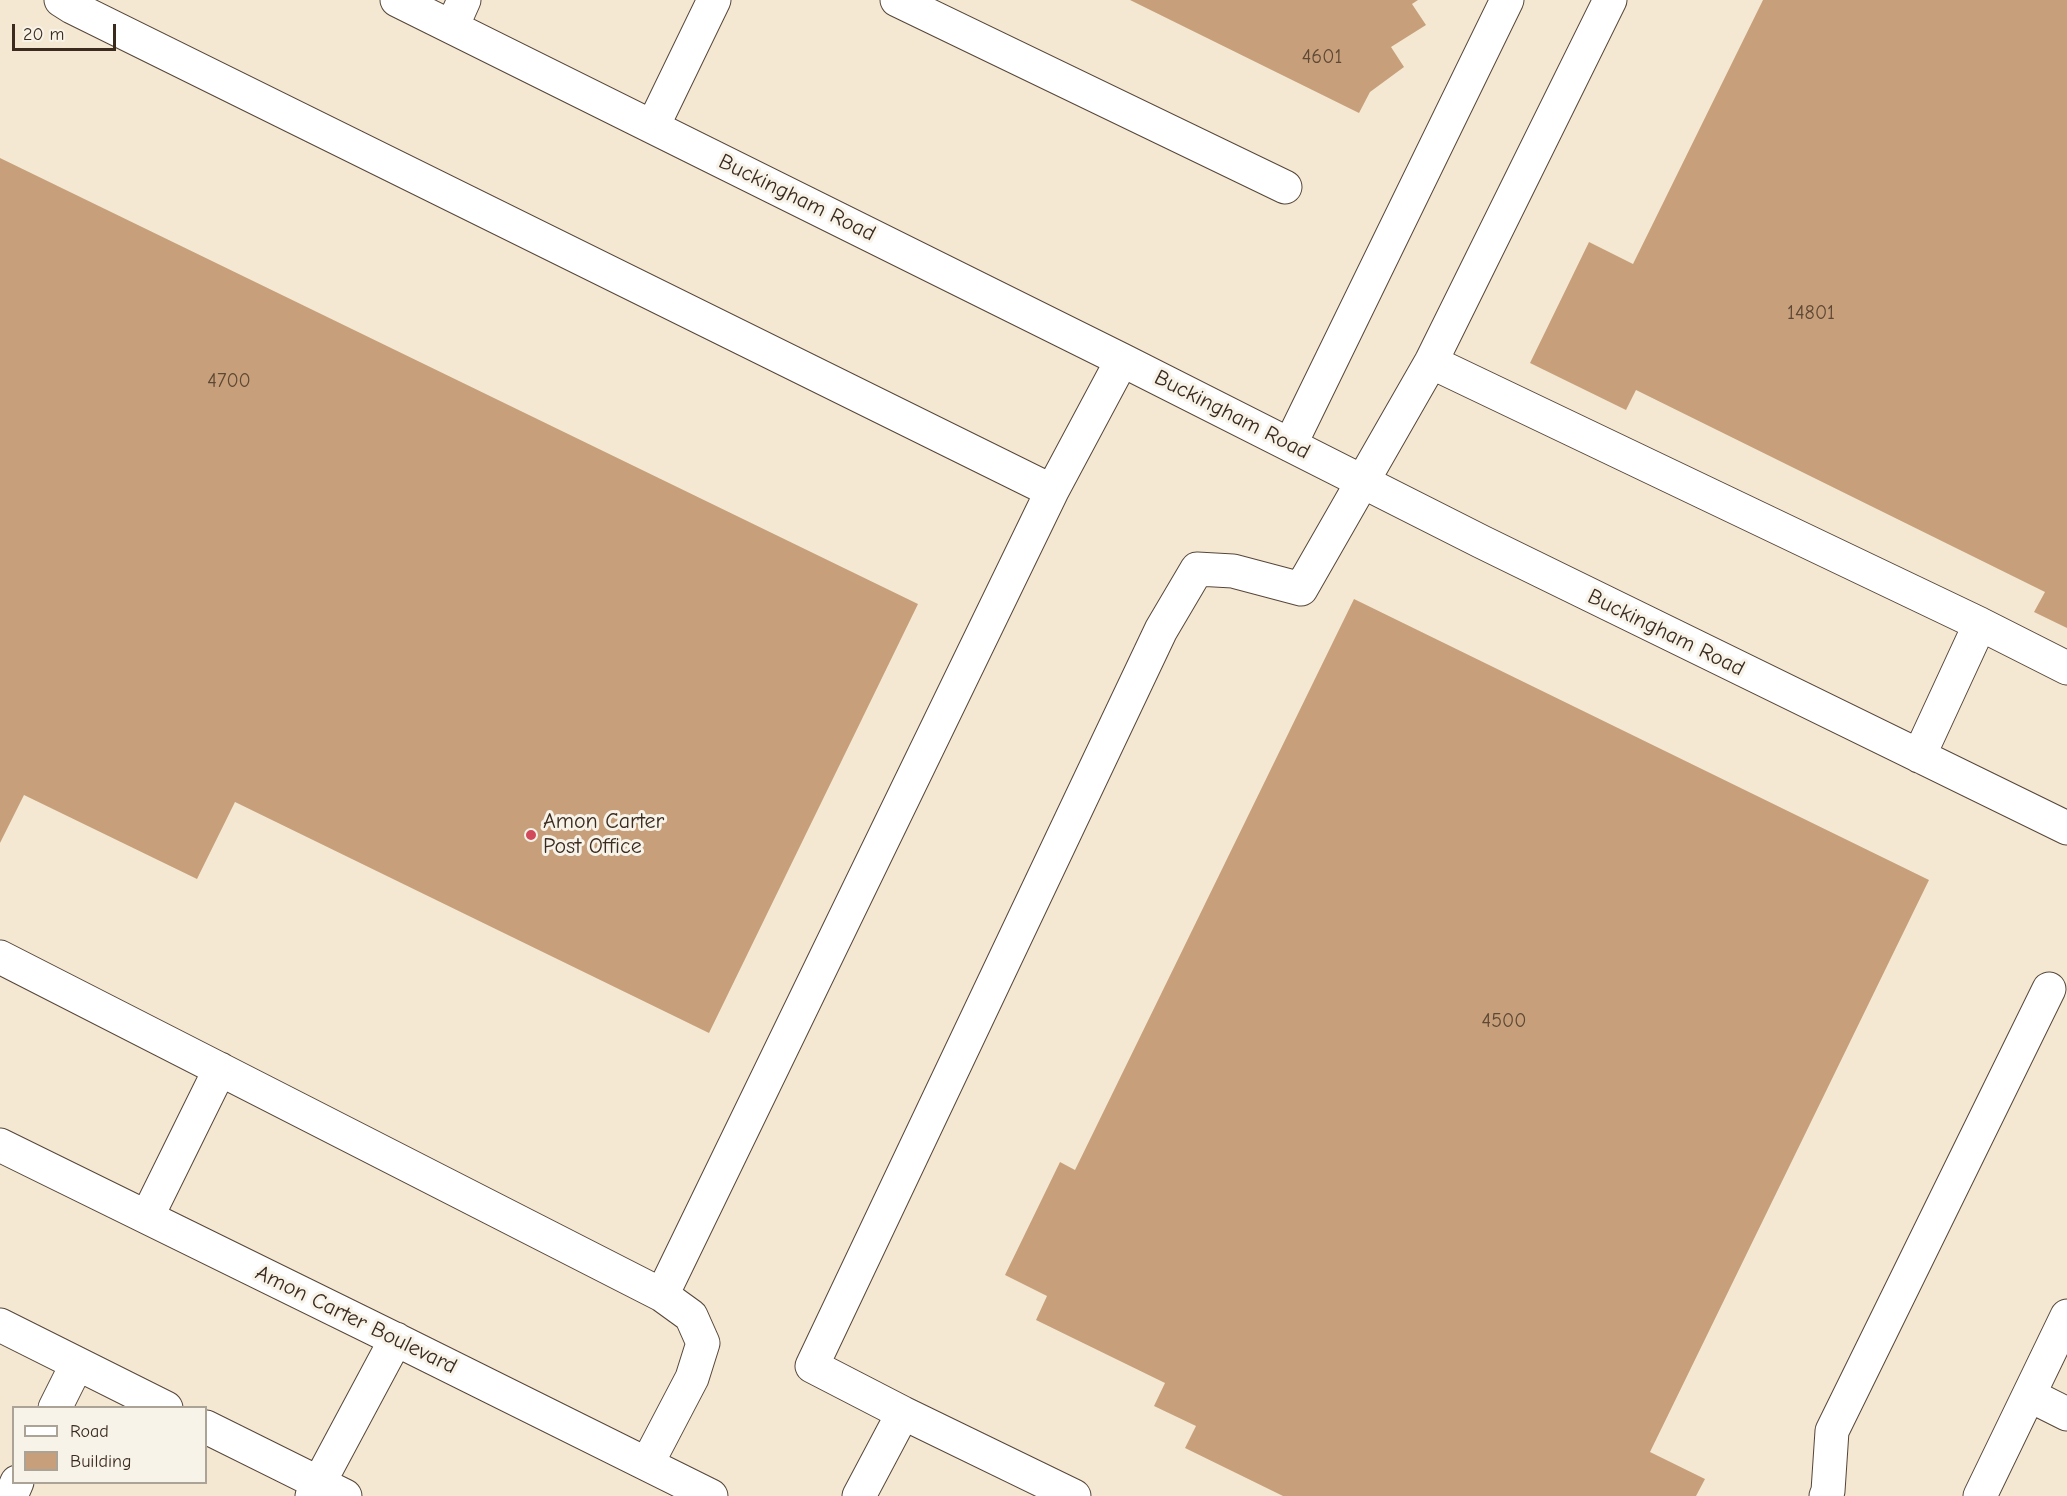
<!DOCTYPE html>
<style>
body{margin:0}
#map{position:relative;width:2067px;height:1496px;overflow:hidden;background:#f4e8d3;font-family:"Comic Neue",sans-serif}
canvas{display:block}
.legend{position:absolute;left:12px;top:1406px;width:195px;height:78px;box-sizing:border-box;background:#f7f3e8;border:2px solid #aca397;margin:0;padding:8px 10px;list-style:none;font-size:18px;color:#3b2a1e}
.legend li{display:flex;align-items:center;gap:12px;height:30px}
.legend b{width:30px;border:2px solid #aca397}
.scale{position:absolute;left:12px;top:24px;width:104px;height:27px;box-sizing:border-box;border:3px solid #3b2a1e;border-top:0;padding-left:8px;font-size:18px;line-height:21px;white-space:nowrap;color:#3b2a1e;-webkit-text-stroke:4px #f7f3e8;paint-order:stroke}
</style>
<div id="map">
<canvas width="2067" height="1496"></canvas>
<ul class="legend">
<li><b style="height:8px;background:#fff"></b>Road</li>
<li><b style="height:16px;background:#c7a07b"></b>Building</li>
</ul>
<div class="scale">20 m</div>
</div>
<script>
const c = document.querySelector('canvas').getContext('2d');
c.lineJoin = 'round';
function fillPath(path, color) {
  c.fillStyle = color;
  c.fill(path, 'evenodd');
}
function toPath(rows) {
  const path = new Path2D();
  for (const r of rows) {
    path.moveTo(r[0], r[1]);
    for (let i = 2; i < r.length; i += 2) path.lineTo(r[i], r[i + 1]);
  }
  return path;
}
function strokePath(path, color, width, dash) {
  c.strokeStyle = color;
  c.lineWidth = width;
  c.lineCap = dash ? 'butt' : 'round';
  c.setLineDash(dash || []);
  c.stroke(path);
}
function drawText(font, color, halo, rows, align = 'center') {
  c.font = font + ' "Comic Neue",sans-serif';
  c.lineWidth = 6;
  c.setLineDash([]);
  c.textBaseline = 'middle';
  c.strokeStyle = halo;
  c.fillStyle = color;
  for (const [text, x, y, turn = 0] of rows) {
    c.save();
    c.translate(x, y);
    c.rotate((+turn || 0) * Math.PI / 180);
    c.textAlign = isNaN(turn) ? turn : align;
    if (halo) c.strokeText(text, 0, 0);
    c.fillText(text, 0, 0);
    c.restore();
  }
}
fillPath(toPath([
 [1130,0,1418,0,1412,4,1426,25,1391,47,1404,67,1370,92,1359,113],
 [1763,0,2067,0,2067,628,2034,612,2045,592,1636,390,1626,410,1530,363,1589,242,1633,264],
 [0,158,918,604,709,1033,235,802,197,879,24,795,0,843],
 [1354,599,1929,880,1650,1452,1705,1479,1696,1496,1283,1496,1185,1448,1196,1426,1154,1406,1165,1383,1036,1320,1047,1296,1005,1275,1060,1162,1075,1170]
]), '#c7a07b');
const minor = toPath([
 [397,0,1122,360,1482,542,2067,828],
 [897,0,1285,187],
 [452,27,464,0],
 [653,126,714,0],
 [1431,362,1980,624,1919,756],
 [1290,445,1507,0],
 [1052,491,1122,360],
 [1980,624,2067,668],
 [0,957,662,1295,1052,491,72,7,61,0],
 [0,1145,405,1344,711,1496],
 [147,1217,220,1069],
 [0,1325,166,1408],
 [2029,1395,2067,1414],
 [55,1408,77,1364],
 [206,1427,345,1496],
 [647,1464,692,1378,703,1343,691,1316,662,1295],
 [11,1496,17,1482],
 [312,1496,396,1339],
 [859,1496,903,1413],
 [1074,1496,903,1413,812,1366,1161,630,1197,569,1233,571,1301,589,1431,362,1610,0],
 [1826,1496,1828,1491,1832,1431,2049,989],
 [1980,1496,2067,1316]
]);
strokePath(minor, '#574639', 35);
strokePath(minor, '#fff', 33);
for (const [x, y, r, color] of [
 [531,835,6,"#d1495b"]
]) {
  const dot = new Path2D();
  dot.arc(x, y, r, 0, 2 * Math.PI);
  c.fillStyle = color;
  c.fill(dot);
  strokePath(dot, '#f7f3e8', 2);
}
drawText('20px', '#5e4835', null, [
 ["4601",1322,57],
 ["14801",1811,313],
 ["4700",229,381],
 ["4500",1504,1021]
]);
drawText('22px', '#3b2a1e', '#f7f3e8', [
 ["Buckingham Road",797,198,26],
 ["Buckingham Road",1232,415,27],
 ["Buckingham Road",1666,633,26],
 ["Amon Carter Boulevard",356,1320,26]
]);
drawText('22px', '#3b2a1e', '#f7f3e8', [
 ["Amon Carter",543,822],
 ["Post Office",543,847]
], 'left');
</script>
